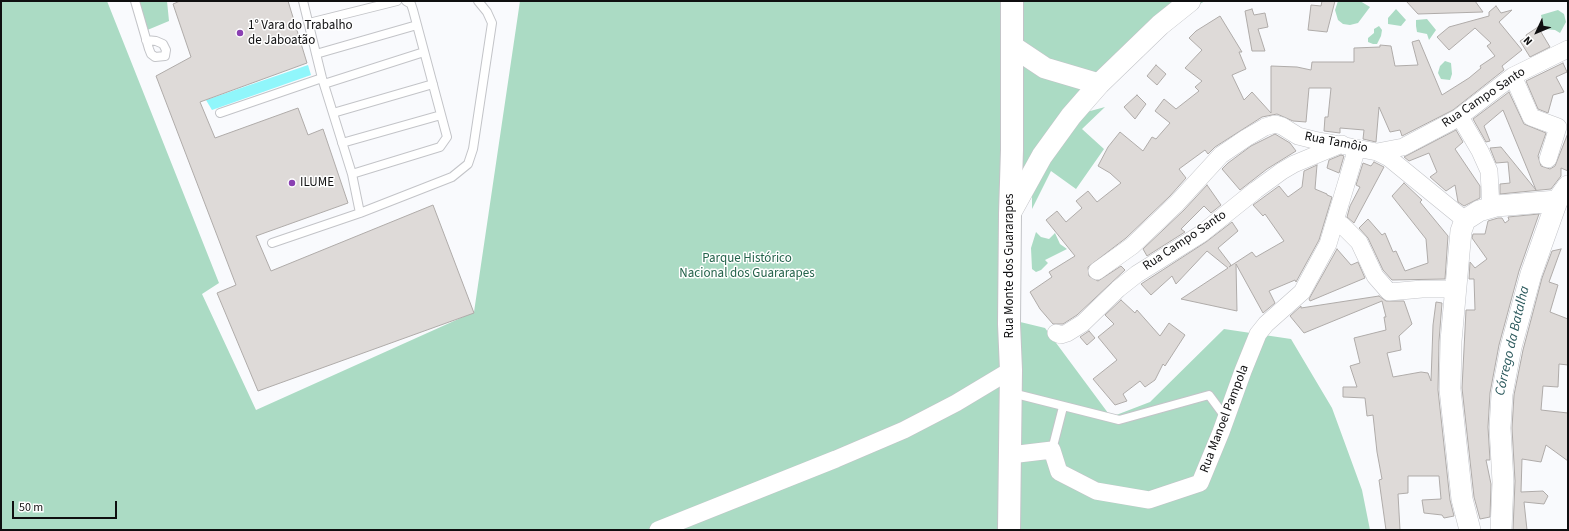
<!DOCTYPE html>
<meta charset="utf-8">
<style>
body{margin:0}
#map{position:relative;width:1569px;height:531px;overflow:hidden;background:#f9fafd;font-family:"Source Sans 3",sans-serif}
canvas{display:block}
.frame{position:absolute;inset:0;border:2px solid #0f0f10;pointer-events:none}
.north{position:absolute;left:1517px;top:12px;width:40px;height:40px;-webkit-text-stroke:3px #fff;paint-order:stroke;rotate:226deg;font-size:11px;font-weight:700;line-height:16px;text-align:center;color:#0f0f10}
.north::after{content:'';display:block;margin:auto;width:14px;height:18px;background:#0f0f10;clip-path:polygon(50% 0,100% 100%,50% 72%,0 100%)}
.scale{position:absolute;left:12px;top:501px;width:105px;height:18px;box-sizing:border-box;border:2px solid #0f0f10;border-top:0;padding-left:5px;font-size:12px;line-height:14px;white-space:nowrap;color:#0f0f10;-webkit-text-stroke:3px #fff;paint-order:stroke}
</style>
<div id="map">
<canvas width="1569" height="531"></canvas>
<div class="frame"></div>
<div class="north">N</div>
<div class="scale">50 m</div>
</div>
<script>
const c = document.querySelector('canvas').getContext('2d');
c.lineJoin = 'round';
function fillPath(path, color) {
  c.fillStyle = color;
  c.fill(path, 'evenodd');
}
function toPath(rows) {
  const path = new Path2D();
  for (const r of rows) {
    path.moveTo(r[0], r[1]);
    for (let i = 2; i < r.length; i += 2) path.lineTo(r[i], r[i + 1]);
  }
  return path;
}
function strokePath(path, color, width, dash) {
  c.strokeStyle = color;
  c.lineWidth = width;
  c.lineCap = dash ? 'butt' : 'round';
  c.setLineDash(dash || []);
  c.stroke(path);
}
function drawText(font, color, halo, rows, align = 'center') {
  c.font = font + ' "Source Sans 3",sans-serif';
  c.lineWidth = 3;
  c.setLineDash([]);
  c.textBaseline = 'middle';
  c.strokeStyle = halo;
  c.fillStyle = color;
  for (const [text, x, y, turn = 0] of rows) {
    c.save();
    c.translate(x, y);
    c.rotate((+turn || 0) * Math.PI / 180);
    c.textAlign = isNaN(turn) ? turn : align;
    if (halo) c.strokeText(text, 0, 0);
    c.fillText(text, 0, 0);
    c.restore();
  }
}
fillPath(toPath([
 [1,1,107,1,219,283,202,294,256,410,474,312,520,1,1205,1,1181,15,1083,113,1105,107,1082,129,1104,149,1076,189,1051,171,1032,209,1032,173,1010,214,1012,320,1045,328,1111,417,1150,402,1224,329,1291,339,1332,408,1362,490,1370,530,1,530],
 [138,1,167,1,169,21,145,31],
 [1338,1,1360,1,1370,7,1358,23,1350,25,1343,24,1338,20,1335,10],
 [1396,9,1406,20,1401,26,1388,24,1388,18],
 [1558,10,1564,14,1566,22,1560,33,1555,30,1544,29,1541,15],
 [1427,19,1436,30,1429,40,1427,34,1417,32,1416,26,1416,20],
 [1379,26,1382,30,1381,36,1377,44,1373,44,1368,42,1368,38,1374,33,1374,29],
 [1445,61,1451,63,1452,74,1450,80,1441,79,1438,73,1440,66],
 [1036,232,1041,237,1049,239,1055,233,1060,244,1067,249,1045,260,1048,263,1041,270,1036,272,1032,269,1031,248]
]), '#abdbc4');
fillPath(toPath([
 [308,65,311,75,212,110,206,100]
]), '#90f6fb');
const building = toPath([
 [180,1,288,1,307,63,200,102,215,138,298,108,308,135,323,129,348,203,256,236,271,271,433,205,474,313,258,391,217,293,236,285,156,76,191,57,173,4,180,1],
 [1322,1,1335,1,1327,32,1308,30,1311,5,1321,6,1322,1],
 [1406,1,1475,1,1483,12,1418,14,1406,1],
 [1496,6,1501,13,1512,10,1499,22,1522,50,1502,66,1504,70,1453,110,1402,136,1400,130,1390,132,1379,107,1376,142,1363,139,1364,130,1340,128,1340,133,1324,131,1325,117,1328,117,1331,88,1309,88,1306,122,1293,121,1277,114,1262,117,1215,147,1208,154,1205,150,1179,169,1186,178,1170,196,1126,238,1088,267,1089,276,1098,281,1121,266,1125,270,1077,315,1063,324,1053,324,1040,309,1030,292,1052,277,1049,272,1075,256,1046,220,1057,211,1066,222,1082,208,1076,201,1088,191,1097,202,1121,183,1110,173,1098,166,1108,147,1120,132,1143,151,1152,137,1156,139,1170,123,1155,111,1164,99,1176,109,1199,91,1195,87,1202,81,1185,68,1202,50,1189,38,1196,31,1220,16,1242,52,1239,52,1246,69,1232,75,1244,100,1252,92,1271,113,1271,66,1297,67,1311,70,1312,62,1354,62,1354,48,1380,47,1380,45,1391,46,1395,66,1418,65,1412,42,1419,40,1442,95,1469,78,1481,68,1480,66,1495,56,1487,46,1491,43,1475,28,1449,50,1437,37,1449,27,1489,16,1489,12,1496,6],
 [1252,9,1254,15,1265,13,1268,27,1258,29,1265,51,1252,51,1245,11,1252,9],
 [1538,27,1550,47,1530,57,1520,41,1525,38,1528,42,1526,35,1538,27],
 [1563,63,1567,72,1556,77,1564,92,1553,95,1548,113,1538,109,1526,81,1563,63],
 [1156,65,1166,74,1157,85,1147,76,1156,65],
 [1509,92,1524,124,1546,133,1538,156,1541,166,1550,169,1555,166,1568,133,1568,171,1561,168,1561,176,1551,189,1500,194,1500,184,1510,183,1508,162,1496,163,1490,148,1501,147,1536,190,1503,110,1484,126,1490,141,1486,142,1473,119,1509,92],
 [1137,95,1146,104,1135,119,1124,107,1137,95],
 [1456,130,1463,142,1455,149,1480,186,1480,198,1464,206,1458,202,1455,185,1446,191,1430,177,1437,172,1429,153,1409,161,1404,157,1456,130],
 [1275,134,1290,143,1296,151,1267,169,1240,190,1222,169,1228,163,1251,146,1275,134],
 [1341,155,1344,156,1339,173,1327,168,1329,160,1341,155],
 [1374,162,1384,167,1354,223,1347,217,1350,206,1360,187,1356,185,1363,163,1371,166,1374,162],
 [1317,165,1315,189,1327,194,1327,195,1332,197,1319,240,1296,282,1295,280,1269,291,1275,303,1263,313,1236,264,1237,311,1181,299,1228,268,1207,251,1176,284,1172,276,1151,295,1141,284,1206,242,1232,222,1238,231,1218,248,1231,265,1229,267,1252,252,1256,257,1284,241,1265,214,1263,216,1253,205,1279,186,1288,197,1302,187,1304,171,1317,165],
 [1404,183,1422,200,1420,202,1448,236,1445,279,1392,280,1383,270,1368,238,1359,228,1368,219,1382,235,1385,233,1393,252,1396,251,1405,271,1428,263,1426,239,1392,196,1404,183],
 [1207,185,1221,205,1211,213,1204,206,1181,229,1185,232,1147,256,1143,249,1184,210,1207,185],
 [1539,214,1519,271,1499,345,1490,393,1488,427,1490,460,1486,460,1491,484,1490,517,1480,519,1474,497,1462,388,1466,310,1475,310,1474,279,1469,279,1470,262,1475,268,1487,259,1472,238,1473,234,1485,234,1488,221,1498,218,1502,218,1505,223,1509,220,1508,217,1539,214],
 [1337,249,1351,265,1358,262,1365,278,1310,301,1309,299,1337,249],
 [1561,249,1549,282,1558,285,1550,312,1568,319,1568,365,1559,364,1558,387,1543,386,1541,410,1568,413,1568,461,1546,445,1541,462,1522,459,1521,492,1543,491,1548,496,1544,504,1524,502,1527,530,1513,530,1515,481,1512,428,1514,395,1523,350,1542,278,1552,251,1561,249],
 [1379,296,1386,301,1404,301,1412,324,1399,336,1401,350,1387,353,1393,377,1421,372,1428,373,1431,381,1433,325,1436,302,1442,303,1439,341,1438,390,1450,500,1454,516,1444,518,1442,515,1424,513,1422,500,1441,499,1439,476,1408,476,1408,493,1398,494,1400,530,1386,530,1379,480,1382,479,1377,452,1373,415,1367,416,1365,398,1343,397,1343,387,1357,387,1350,366,1360,363,1354,338,1386,330,1384,317,1386,317,1382,301,1304,333,1290,316,1301,306,1301,308,1379,296],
 [1121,300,1135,313,1137,310,1160,336,1169,323,1185,335,1165,366,1163,364,1155,380,1145,387,1140,381,1123,394,1127,401,1115,405,1093,379,1117,360,1098,337,1114,324,1105,315,1121,300],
 [1089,331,1095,338,1087,345,1080,337,1089,331]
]);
fillPath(building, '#dedad8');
strokePath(building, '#afaba9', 1);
const service = toPath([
 [135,1,149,49,151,54,155,57,165,56,166,50,163,44,156,41,146,40],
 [303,1,322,78,352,174,360,213],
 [309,23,397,1],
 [316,54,417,25],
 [324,84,424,52],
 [220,113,322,78],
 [333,113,433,84],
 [342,143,441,115],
 [352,174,440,147,447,137,413,10,411,4,406,1],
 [272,243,360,213,452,177,468,164,473,149,492,23,487,12,478,1],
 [1012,393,1119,420,1209,395,1226,418],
 [1052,450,1063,407]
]);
const minor = toPath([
 [1513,76,1531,117,1558,127,1548,159],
 [1460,117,1480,151,1489,171,1491,207],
 [1377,152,1403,147,1458,118,1513,76,1568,49],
 [1334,224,1342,225,1359,242,1375,276,1389,292,1422,289,1456,289],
 [1097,271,1132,246,1177,203,1221,155,1246,138,1265,127,1275,124,1282,126,1298,136,1314,140,1377,152,1389,158,1465,220],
 [1056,333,1061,335,1067,333,1083,323,1118,289,1137,274,1201,234,1256,190,1282,171,1294,164,1342,144],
 [1010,455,1052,450,1059,472,1096,491,1149,500,1200,483,1221,432,1243,371,1258,334,1266,324,1302,292,1328,244,1357,148],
 [658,530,836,459,904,430,956,403,1011,370]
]);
const tertiary = toPath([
 [1012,46,1045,68,1099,84],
 [1010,214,1042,156,1071,116,1099,84,1160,25,1190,1],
 [1470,530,1462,499,1450,389,1451,341,1461,231,1465,220,1479,211,1496,206,1557,201],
 [1501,530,1503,482,1500,428,1502,394,1511,347,1531,274,1557,201,1568,186]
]);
const secondary = toPath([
 [1009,530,1011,370,1009,324,1010,214,1012,150,1012,1]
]);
strokePath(service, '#c3c4c8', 10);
strokePath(minor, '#c3c4c8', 18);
strokePath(tertiary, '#c3c4c8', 22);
strokePath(secondary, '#c3c4c8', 24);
strokePath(service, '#fff', 8);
strokePath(minor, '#fff', 17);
strokePath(tertiary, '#fff', 21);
strokePath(secondary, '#fff', 22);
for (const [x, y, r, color] of [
 [240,33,4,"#8a40b2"],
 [292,183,4,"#8a40b2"]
]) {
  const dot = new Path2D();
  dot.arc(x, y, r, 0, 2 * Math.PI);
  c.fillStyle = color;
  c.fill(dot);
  strokePath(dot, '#fff', 1.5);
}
drawText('13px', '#0f0f10', '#fff', [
 ["1° Vara do Trabalho",248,26],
 ["de Jaboatão",248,41],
 ["ILUME",300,183]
], 'left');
drawText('13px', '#0f0f10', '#fff', [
 ["Rua Campo Santo",1484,98,-34],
 ["Rua Tamôio",1336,143,11],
 ["Rua Campo Santo",1185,241,-34],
 ["Rua Monte dos Guararapes",1010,266,-90],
 ["Rua Manoel Pampola",1225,419,-69]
]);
drawText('13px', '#24634b', '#fff', [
 ["Parque Histórico",747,259],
 ["Nacional dos Guararapes",747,274]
]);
drawText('italic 14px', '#2b595c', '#fff', [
 ["Córrego da Batalha",1513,341,-77]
]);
</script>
